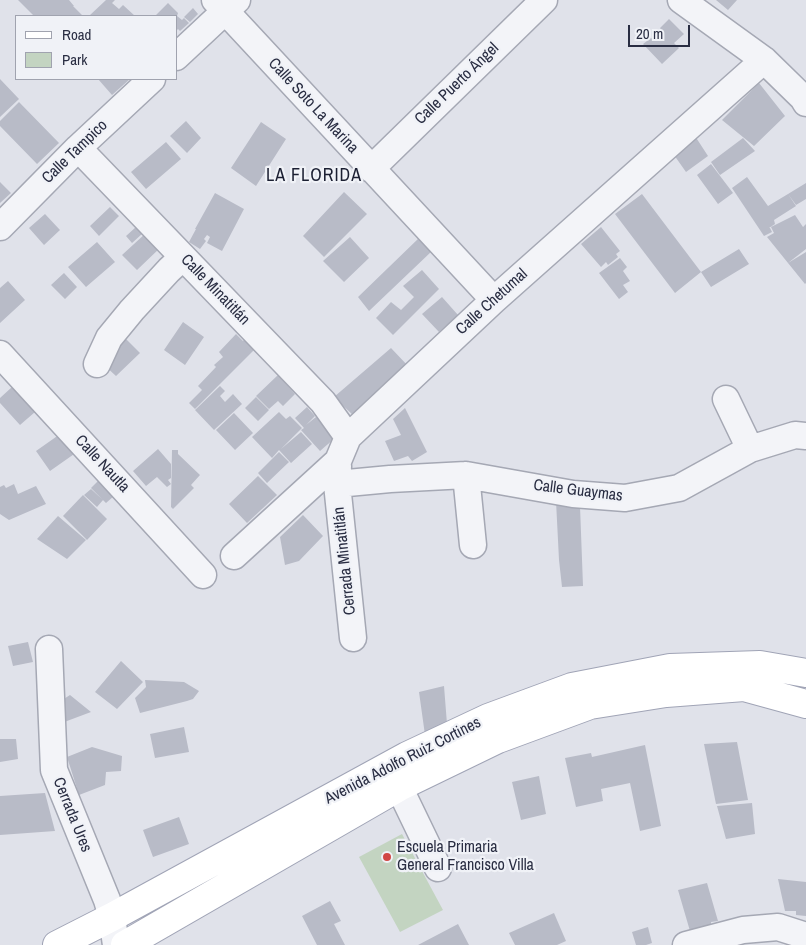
<!DOCTYPE html>
<meta charset="utf-8">
<style>
body{margin:0}
#map{position:relative;width:806px;height:945px;overflow:hidden;background:#e0e2ea;font-family:"Archivo Narrow",sans-serif}
canvas{display:block}
.legend{position:absolute;left:15px;top:15px;width:162px;height:65px;box-sizing:border-box;background:#f0f2f7;border:1px solid #a0a3af;margin:0;padding:6px 9px;list-style:none;font-size:15px;color:#292d42}
.legend li{display:flex;align-items:center;gap:10px;height:25px}
.legend b{width:25px;border:1px solid #a0a3af}
.scale{position:absolute;left:628px;top:25px;width:62px;height:22px;box-sizing:border-box;border:2px solid #292d42;border-top:0;padding-left:6px;font-size:15px;line-height:18px;white-space:nowrap;color:#292d42;-webkit-text-stroke:4px #f0f2f7;paint-order:stroke}
</style>
<div id="map">
<canvas width="806" height="945"></canvas>
<ul class="legend">
<li><b style="height:6px;background:#fff"></b>Road</li>
<li><b style="height:14px;background:#c3d4c1"></b>Park</li>
</ul>
<div class="scale">20 m</div>
</div>
<script>
const c = document.querySelector('canvas').getContext('2d');
c.lineJoin = 'round';
function fillPath(path, color) {
  c.fillStyle = color;
  c.fill(path, 'evenodd');
}
function toPath(rows) {
  const path = new Path2D();
  for (const r of rows) {
    path.moveTo(r[0], r[1]);
    for (let i = 2; i < r.length; i += 2) path.lineTo(r[i], r[i + 1]);
  }
  return path;
}
function strokePath(path, color, width, dash) {
  c.strokeStyle = color;
  c.lineWidth = width;
  c.lineCap = dash ? 'butt' : 'round';
  c.setLineDash(dash || []);
  c.stroke(path);
}
function drawText(font, color, halo, rows, align = 'center') {
  c.font = font + ' "Archivo Narrow",sans-serif';
  c.lineWidth = 4.5;
  c.setLineDash([]);
  c.textBaseline = 'middle';
  c.strokeStyle = halo;
  c.fillStyle = color;
  for (const [text, x, y, turn = 0] of rows) {
    c.save();
    c.translate(x, y);
    c.rotate((+turn || 0) * Math.PI / 180);
    c.textAlign = isNaN(turn) ? turn : align;
    if (halo) c.strokeText(text, 0, 0);
    c.fillText(text, 0, 0);
    c.restore();
  }
}
fillPath(toPath([
 [402,834,443,910,400,932,359,857]
]), '#c3d4c1');
fillPath(toPath([
 [18,0,69,0,74,6,73,6,83,16,34,16],
 [106,0,115,0,112,3,119,9,123,5,135,16,89,16],
 [716,0,737,0,728,10],
 [168,3,178,13,177,16,182,20,184,18,189,23,180,31,178,29,176,31,176,16,155,16],
 [193,8,198,14,190,22,184,17],
 [669,19,684,34,674,43,679,48,662,64,643,44,651,38,654,40,663,32,660,28],
 [0,79,19,99,0,117],
 [98,79,130,79,112,95],
 [759,83,785,116,754,146,722,120],
 [19,102,59,143,37,164,0,126,0,121],
 [186,121,201,138,187,153,170,136],
 [261,122,286,139,256,186,231,168],
 [695,136,708,156,686,172,674,155],
 [743,138,755,151,720,175,711,162],
 [166,142,181,159,146,189,131,172],
 [711,164,733,193,718,204,697,175],
 [747,177,768,206,788,194,796,206,774,220,775,224,769,228,770,228,772,232,764,236,732,188],
 [0,182,11,193,0,203],
 [806,183,806,199,796,205,788,194],
 [344,192,367,214,324,257,303,236],
 [215,193,244,209,222,251,207,243,210,237,207,235,204,239,206,241,200,249,189,242,196,229,195,229],
 [642,194,701,272,675,293,615,214],
 [110,207,119,216,99,236,90,226],
 [45,214,60,230,44,245,29,228],
 [795,215,803,227,806,224,806,249,788,263,767,237,774,233,771,227],
 [136,227,142,234,132,243,126,236],
 [601,227,620,251,616,254,618,257,608,265,606,262,601,267,581,244],
 [146,233,161,247,137,270,122,255],
 [350,237,369,258,344,282,323,261],
 [419,238,432,251,369,311,358,297],
 [97,242,115,262,86,287,68,267],
 [739,249,749,264,711,287,701,272],
 [806,252,806,283,805,284,788,263],
 [620,258,627,267,623,271,630,281,623,285,628,292,619,299,599,273],
 [422,270,439,289,393,335,376,318,391,302,401,310,414,297,403,286],
 [64,273,77,287,65,299,51,285],
 [8,281,25,300,0,323,0,288],
 [442,297,458,315,439,332,422,314],
 [183,322,204,337,185,365,164,350],
 [236,334,243,341,245,339,255,349,195,409,189,403,202,390,198,386,216,367,214,365,223,357,219,352],
 [124,337,140,353,116,376,103,364],
 [391,348,409,367,355,417,334,397],
 [278,375,295,394,283,406,278,401,269,409,256,396],
 [220,386,225,391,220,396,225,402,233,394,242,404,214,430,195,410],
 [12,387,35,412,20,425,0,403,0,398],
 [256,397,269,410,258,421,245,408],
 [307,407,315,416,306,425,316,417,335,438,320,451,301,430,304,428,295,418],
 [405,408,427,452,412,461,408,456,394,461,385,441,401,435,393,419],
 [279,412,286,419,290,416,302,428,281,449,301,432,312,444,291,463,279,450,272,458,252,437],
 [234,413,253,433,235,450,216,430],
 [63,432,77,452,50,471,36,451],
 [158,449,171,464,171,478,168,480,171,484,167,487,157,477,146,486,133,471],
 [172,450,178,450,178,454,200,475,191,485,194,488,173,509,171,507],
 [279,452,289,462,267,483,258,473],
 [258,476,277,495,247,523,229,504],
 [99,480,114,496,106,503,91,488],
 [14,484,18,494,36,486,46,504,9,520,0,514,0,487,4,485,6,488],
 [91,489,103,500,97,507,84,495],
 [83,495,107,519,87,540,63,516],
 [556,501,580,506,583,586,562,587,559,560],
 [303,515,323,536,299,561,285,565,280,537],
 [58,516,86,540,67,559,37,539],
 [28,642,33,662,13,666,8,646],
 [121,661,143,682,117,709,95,692],
 [145,680,184,682,199,691,193,699,187,701,140,713,135,698,146,687],
 [444,686,447,724,425,735,419,692],
 [70,695,91,712,59,724,56,704],
 [184,727,189,752,155,758,150,734],
 [0,739,16,739,18,759,0,762],
 [737,742,748,800,716,804,704,744],
 [645,745,661,826,640,831,630,783,601,789,603,801,576,807,565,758,591,753,592,757],
 [92,747,122,756,121,771,106,772,105,785,79,795,67,757],
 [539,776,546,814,521,820,512,782],
 [45,793,55,831,0,835,0,796],
 [752,803,755,834,726,839,717,806],
 [179,817,189,844,153,857,143,830],
 [778,879,806,882,806,916,796,915,796,911,785,911],
 [707,883,718,921,711,922,711,925,690,931,678,890],
 [330,901,341,921,334,924,345,945,317,945,302,916],
 [554,913,566,941,557,945,515,945,509,933],
 [458,924,469,945,418,945],
 [648,927,652,943,646,945,636,945,632,932]
]), '#b8bbc7');
const minor = toPath([
 [215,0,494,300],
 [681,0,764,60,803,98,806,103],
 [176,57,237,0],
 [78,148,323,402,348,437],
 [371,169,544,0],
 [0,227,78,148,152,79],
 [0,354,203,575],
 [97,364,109,338,132,310,169,270,183,257],
 [726,399,750,449],
 [338,466,337,484,353,638],
 [466,475,473,545],
 [337,484,390,479,466,475,573,494,625,498,679,488,750,449,795,435,806,436],
 [234,556,338,461,348,437,494,300,764,60],
 [49,649,54,770,107,900,112,917,116,945],
 [399,787,438,868],
 [686,945,743,930,778,927,806,936]
]);
const major = toPath([
 [57,945,112,917,407,756,488,718,572,687,670,668,760,665,806,673],
 [125,945,399,787,498,739,590,705,666,693,744,687,806,704]
]);
strokePath(minor, '#a5a8b4', 29);
strokePath(major, '#a0a4b6', 30);
strokePath(minor, '#f3f4f8', 26);
strokePath(major, '#fff', 28);
for (const [x, y, r, color] of [
 [387,857,5,"#d14743"]
]) {
  const dot = new Path2D();
  dot.arc(x, y, r, 0, 2 * Math.PI);
  c.fillStyle = color;
  c.fill(dot);
  strokePath(dot, '#f0f2f7', 2);
}
drawText('16px', '#292d42', '#f0f2f7', [
 ["Calle Puerto Ángel",457,84,-44],
 ["Calle Soto La Marina",313,106,47],
 ["Calle Tampico",75,152,-44],
 ["Calle Minatitlán",215,290,46],
 ["Calle Chetumal",492,302,-42],
 ["Calle Nautla",102,464,47],
 ["Calle Guaymas",578,491,7],
 ["Cerrada Minatitlán",345,561,-96],
 ["Avenida Adolfo Ruiz Cortines",403,761,-27],
 ["Cerrada Ures",72,815,68]
]);
drawText('16px', '#292d42', '#f0f2f7', [
 ["Escuela Primaria",397,848],
 ["General Francisco Villa",397,866]
], 'left');
c.letterSpacing = '1px';
drawText('18px', '#1b1f32', '#f0f2f7', [
 ["LA FLORIDA",314,176]
]);
c.letterSpacing = '0px';
</script>
